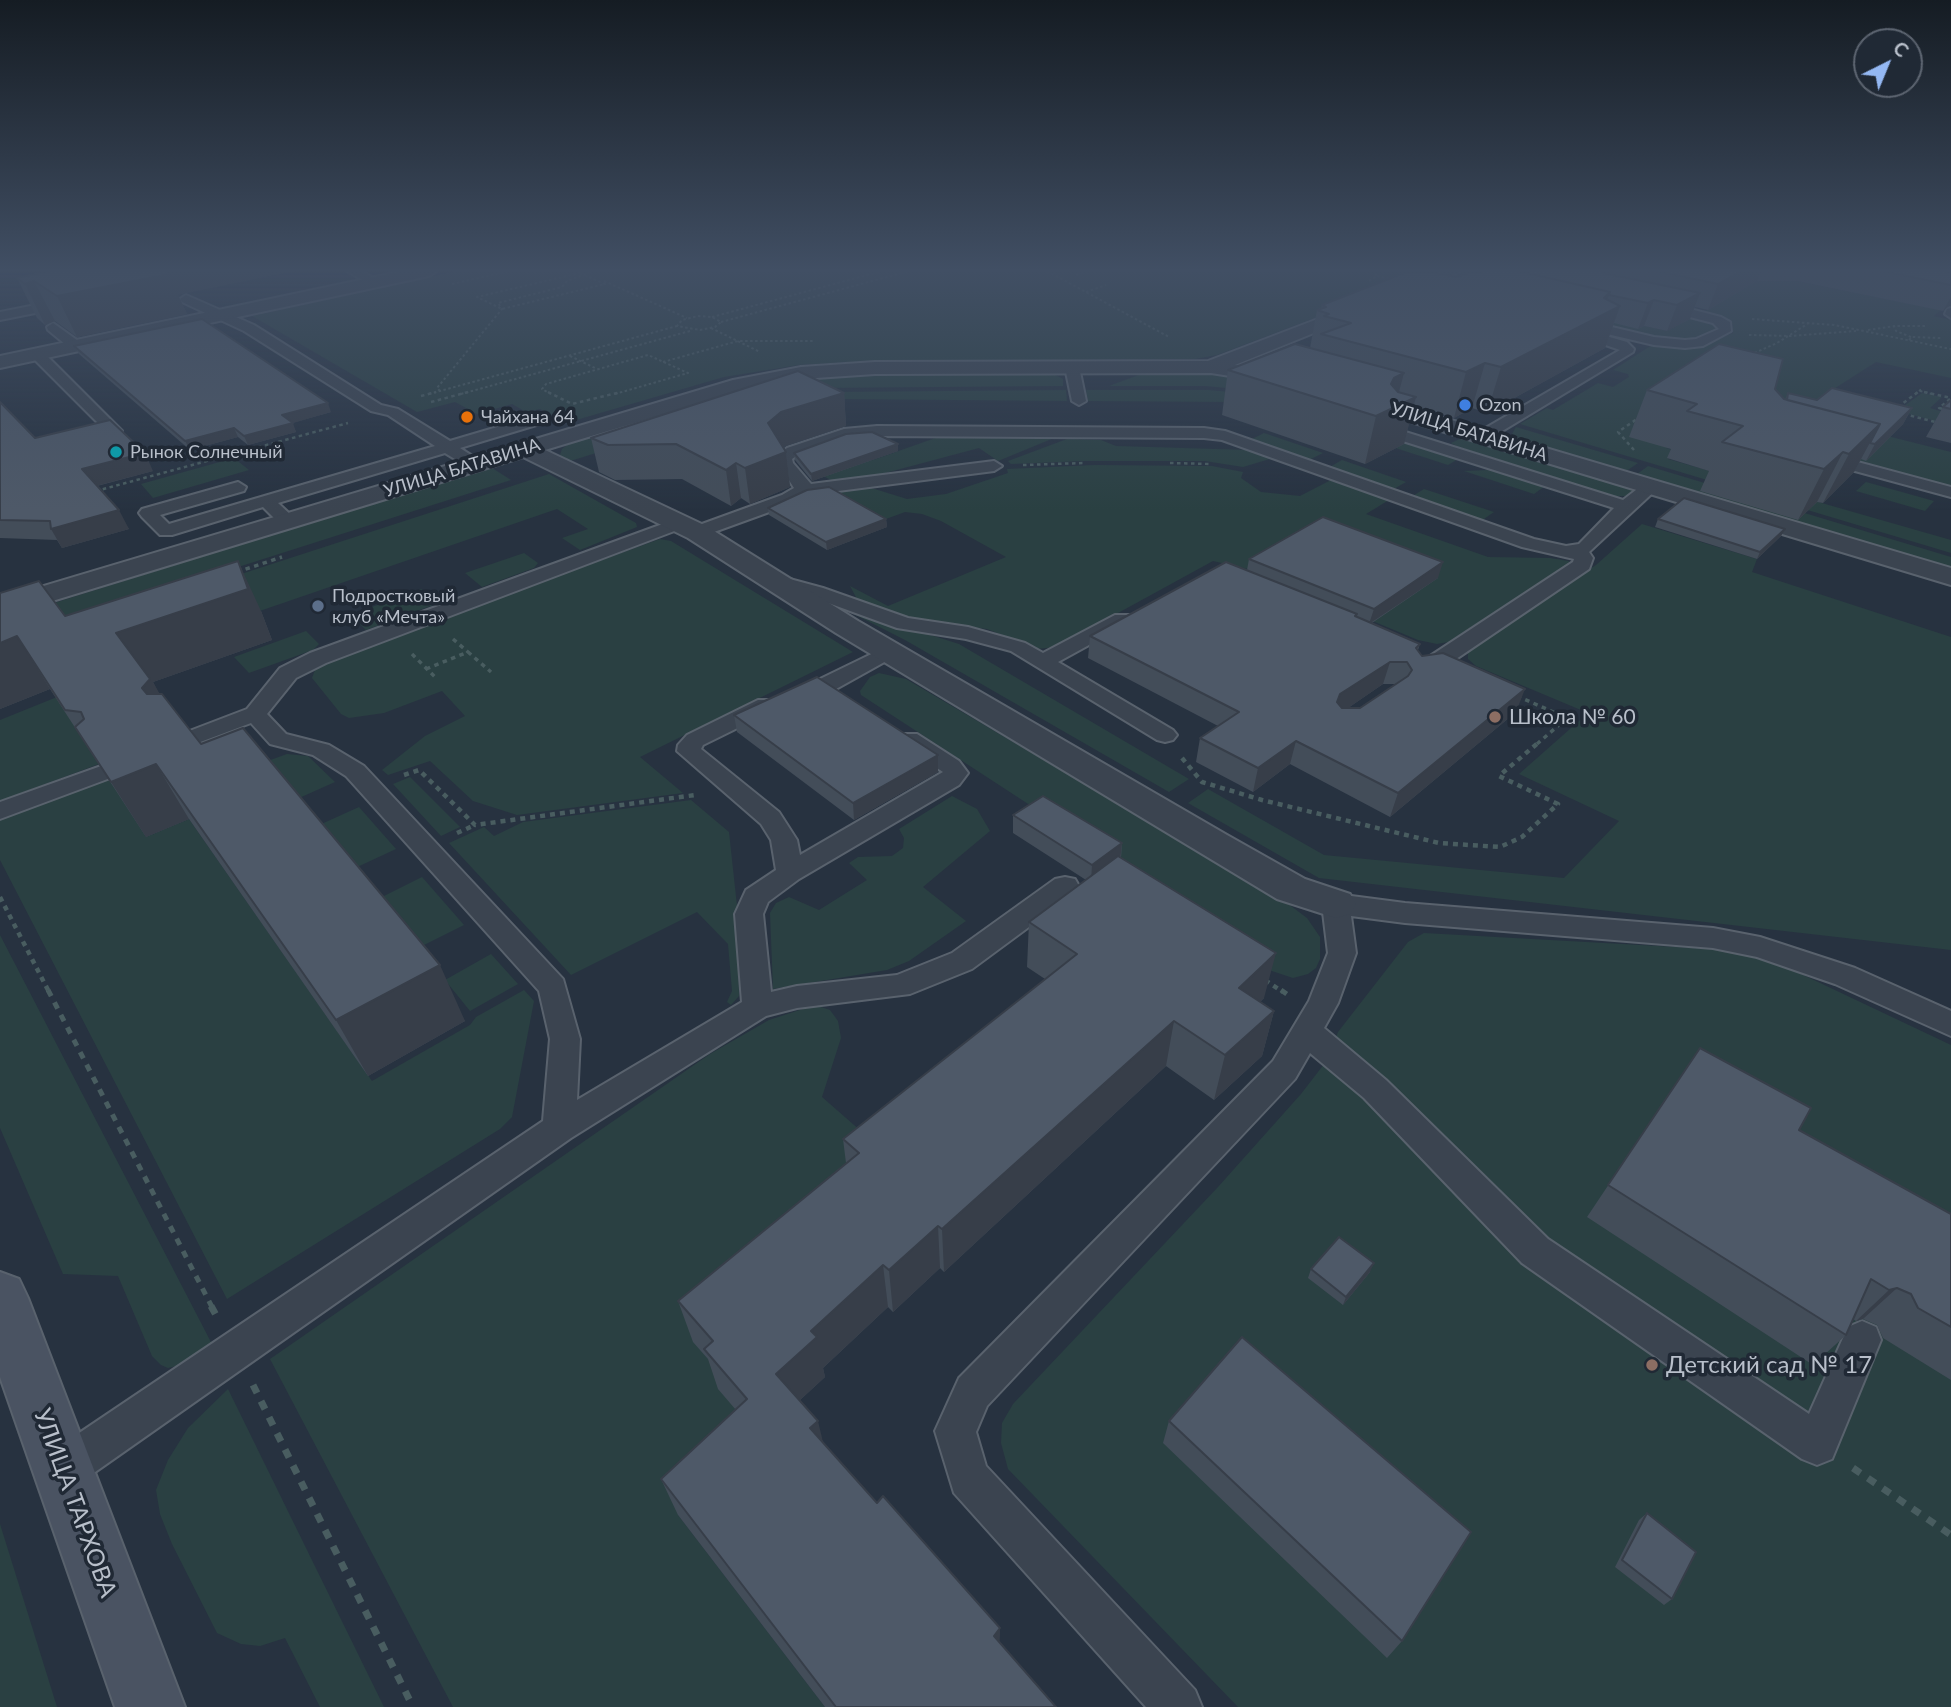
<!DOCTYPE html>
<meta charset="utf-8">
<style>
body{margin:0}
#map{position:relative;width:1951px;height:1707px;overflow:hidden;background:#273240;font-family:Lato,sans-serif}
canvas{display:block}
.north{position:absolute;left:1853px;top:28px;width:70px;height:70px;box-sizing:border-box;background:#202935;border:2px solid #5d6571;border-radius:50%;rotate:43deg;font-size:19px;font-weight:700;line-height:28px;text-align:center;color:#b8bfca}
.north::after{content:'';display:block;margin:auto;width:24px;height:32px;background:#94b8f3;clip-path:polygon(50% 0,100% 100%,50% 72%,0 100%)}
</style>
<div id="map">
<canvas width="1951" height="1707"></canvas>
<div class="north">С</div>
</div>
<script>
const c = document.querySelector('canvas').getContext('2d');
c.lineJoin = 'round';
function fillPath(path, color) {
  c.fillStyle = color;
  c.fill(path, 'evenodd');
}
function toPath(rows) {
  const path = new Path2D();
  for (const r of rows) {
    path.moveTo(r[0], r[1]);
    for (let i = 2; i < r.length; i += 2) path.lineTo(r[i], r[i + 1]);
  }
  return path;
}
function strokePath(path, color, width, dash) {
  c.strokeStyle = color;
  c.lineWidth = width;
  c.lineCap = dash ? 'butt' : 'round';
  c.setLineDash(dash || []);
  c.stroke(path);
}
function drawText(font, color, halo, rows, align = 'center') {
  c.font = font + ' Lato,sans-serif';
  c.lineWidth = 7;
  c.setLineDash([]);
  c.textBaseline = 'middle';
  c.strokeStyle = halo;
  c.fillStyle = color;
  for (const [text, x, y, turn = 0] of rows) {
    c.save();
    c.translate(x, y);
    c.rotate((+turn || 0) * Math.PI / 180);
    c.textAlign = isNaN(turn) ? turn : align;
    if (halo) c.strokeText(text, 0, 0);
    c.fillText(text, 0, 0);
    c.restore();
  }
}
fillPath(toPath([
 [456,271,1486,271,1431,288,1352,304,1217,355,1195,359,849,362,799,365,724,377,566,423,540,409,526,412,512,404,477,414,455,402,417,412,252,316],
 [1593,281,1797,281,1941,310,1934,316,1951,320,1951,378,1876,362,1796,413,1951,452,1951,486,1785,442,1666,448,1677,451,1668,459,1951,540,1951,553,1520,424,1547,408,1553,410,1598,383,1613,387,1629,377,1628,374,1613,370,1655,343,1705,345,1733,333,1733,325,1705,311,1715,305],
 [1469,291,1527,299,1667,331,1682,323,1672,311,1710,320,1719,327,1717,331,1702,338,1662,340],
 [876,373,1052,373,1063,379,1063,386,816,388,777,397,567,462,560,455,562,449,569,443,727,394,803,378],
 [1144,373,1218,373,1249,377,1247,390,1205,386,1109,386],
 [1066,390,1067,401,833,399,820,392],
 [1086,390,1208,390,1244,393,1231,402,1088,401],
 [1922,393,1942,397,1930,408,1947,413,1936,421,1897,411],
 [1516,427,1638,463,1625,472,1518,440,1512,434],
 [1264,433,1323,453,1309,460,1250,440],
 [941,436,1054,438,998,461,979,448,859,480,834,482,803,464,873,460],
 [1464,437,1631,485,1636,490,1627,496,1611,496,1463,450,1451,443],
 [1067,439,1101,440,1116,446,1250,450,1273,458,1243,467,1205,461,1084,461,1011,464,1008,461],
 [1402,442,1412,444,1458,459,1448,465,1380,443],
 [234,458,249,470,153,498,141,484],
 [1342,460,1406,482,1392,490,1328,468],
 [1094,465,1212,466,1243,472,1241,478,1261,492,1300,496,1331,480,1389,500,1366,514,1488,557,1550,558,1569,561,1568,566,1448,642,1437,644,1418,640,1248,569,1213,561,1056,647,1037,649,987,629,903,619,858,601,850,586,888,606,1006,557,941,521,922,514,905,512,878,522,818,520,836,491,865,486,907,499,946,494,1008,473,1007,469],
 [489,466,511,480,0,643,0,620],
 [1648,466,1951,557,1951,570,1636,475],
 [1488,470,1497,471,1545,486,1534,494,1464,471],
 [549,474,636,523,637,527,580,550,562,538,588,529,557,509,114,661,99,764,0,801,0,720,57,697,81,626],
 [1866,482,1934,501,1925,511,1856,491],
 [1424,489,1494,512,1481,521,1411,497],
 [1642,524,1757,559,1752,572,1951,637,1951,950,1319,878,1188,803,1208,789,1324,855,1564,878,1619,821,1519,774,1588,713,1476,666,1468,659,1468,651,1525,610,1596,565],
 [660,539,671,541,853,652,640,757,683,793,517,815,473,801,430,761,388,775,382,770,425,736,465,716,442,691,384,713,349,718,341,714,312,678,316,667,335,656],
 [524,553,538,563,534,568,482,587,465,573],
 [421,589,435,601,433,605,366,630,350,615],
 [836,605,959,644,1189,779,1169,792,905,640],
 [306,631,319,644,313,650,249,673,234,657],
 [879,673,906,679,1287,903,1307,918,1320,937,1320,959,1316,968,1308,974,1293,978,1269,970,1042,813,861,695,860,691,870,677],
 [287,754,308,756,335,782,297,799,226,776],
 [410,777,460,827,441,836,393,784],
 [109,779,146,837,189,819,372,1081,470,1025,476,1017,524,990,534,1001,512,1117,500,1129,227,1299,0,860,0,820],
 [952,796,977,809,990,831,923,887,966,921,909,961,887,970,773,989,770,913,776,903,789,897,819,910,867,880,849,863,858,857,892,856,903,848,904,838,899,829],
 [691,800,729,832,738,915,739,996,731,1005,727,1002,732,991,728,944,697,912,571,975,449,843,484,827,494,836,523,822],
 [359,807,396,849,353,869,317,826],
 [422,877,464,925,418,948,378,899],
 [1424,933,1730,950,1780,964,1951,1045,1951,1707,1238,1707,1008,1469,1001,1443,1002,1423,1013,1404,1218,1187,1301,1094,1328,1059,1338,1032,1408,942],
 [0,935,213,1346,185,1364,168,1368,161,1365,152,1356,118,1276,63,1274,0,1128],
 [491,954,518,984,470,1011,445,980],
 [815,1005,830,1010,838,1021,841,1038,822,1097,886,1153,727,1381,760,1437,678,1515,825,1707,453,1707,270,1359,710,1054,769,1020],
 [228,1389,384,1707,320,1707,285,1638,260,1646,241,1644,217,1633,172,1544,160,1514,156,1490,168,1460,188,1428],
 [0,1524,57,1707,0,1707]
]), '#2a4042');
const service = toPath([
 [347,271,362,271,381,283,371,285,347,271],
 [1445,271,1460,271,1419,293,1409,290,1445,271],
 [186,295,254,325,381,405,398,409,450,441,538,415,546,420,543,423,460,448,480,461,482,464,480,467,468,467,445,453,278,503,293,517,296,521,293,525,281,525,263,507,172,535,160,535,142,517,139,513,142,509,238,482,246,487,244,491,160,515,169,524,435,446,388,415,371,411,244,331,182,302,180,299,186,295],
 [66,299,70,300,70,306,0,320,0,312,66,299],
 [1659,301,1721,317,1730,322,1731,331,1703,346,1685,348,1654,345,1573,326,1572,323,1578,319,1654,337,1685,340,1696,339,1719,329,1713,323,1655,308,1653,305,1659,301],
 [1951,308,1951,318,1945,314,1947,309,1951,308],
 [53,323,81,343,81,349,71,349,48,330,47,327,53,323],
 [1599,334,1627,342,1634,349,1633,352,1489,439,1477,439,1475,436,1477,433,1620,350,1594,341,1592,338,1599,334],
 [37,350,42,351,122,431,119,434,109,434,32,357,32,351,37,350],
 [1072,363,1079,367,1086,401,1079,405,1072,401,1065,367,1072,363],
 [1404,414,1412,419,1399,430,1623,500,1645,483,1657,483,1659,487,1589,552,1593,558,1589,569,1431,676,1423,677,1415,676,1412,671,1415,666,1573,562,1574,559,1522,547,1222,440,1204,438,877,436,846,438,799,454,792,459,793,463,811,484,994,461,1002,466,994,471,807,495,794,503,703,536,697,537,688,532,691,528,782,495,794,488,775,458,787,448,844,429,877,426,1204,428,1225,431,1534,539,1566,546,1579,544,1614,508,1387,436,1382,429,1385,426,1404,414],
 [1824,453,1951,487,1951,497,1818,461,1816,458,1824,453],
 [679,518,688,523,685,527,326,663,296,678,267,714,286,734,329,745,364,766,563,979,580,1039,577,1100,742,1002,735,914,746,890,776,870,771,840,761,824,677,751,678,745,687,735,758,700,774,700,777,705,774,710,703,745,701,749,779,812,797,840,800,855,943,772,901,744,897,739,901,734,917,734,959,761,968,773,959,785,799,879,768,902,763,914,771,992,797,986,897,975,952,953,1055,879,1065,877,1075,879,1079,886,1075,893,972,969,910,994,797,1008,766,1016,571,1138,78,1484,63,1490,48,1484,42,1469,48,1454,543,1121,550,1039,539,991,346,776,313,755,270,744,251,723,187,747,179,745,175,740,179,735,247,709,280,668,310,653,679,518],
 [775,575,823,588,908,618,968,627,1025,643,1043,653,1115,615,1129,615,1132,619,1129,623,1058,662,1173,730,1177,735,1173,740,1165,742,1157,740,1011,651,966,639,897,628,809,596,768,585,765,581,768,577,775,575],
 [890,645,897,647,901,651,897,655,836,689,828,691,820,689,817,684,820,679,890,645],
 [104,765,113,767,116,772,113,777,0,819,0,802,104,765],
 [1336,894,1405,903,1713,928,1760,937,1855,968,1951,1011,1951,1036,1835,984,1757,957,1713,948,1405,923,1351,916,1356,953,1338,1003,1324,1028,1386,1080,1548,1239,1809,1414,1848,1327,1862,1321,1876,1327,1881,1340,1832,1459,1817,1465,1802,1459,1522,1263,1364,1098,1310,1053,1295,1079,987,1406,976,1432,986,1466,1195,1690,1202,1707,1146,1707,954,1493,935,1431,959,1378,1273,1061,1309,1001,1328,953,1322,904,1326,897,1336,894]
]);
const minor = toPath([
 [403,271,437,271,429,276,0,368,0,356,403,271],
 [1362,302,1368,303,1371,307,1368,311,1235,365,1288,374,1291,378,1288,382,1281,384,1211,373,875,374,801,379,737,392,545,450,706,526,858,621,1227,835,1305,879,1350,894,1356,904,1350,914,1336,918,1277,899,836,633,688,538,523,457,0,617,0,599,733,380,801,367,875,362,1208,361,1362,302],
 [1360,393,1951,568,1951,585,1352,404,1349,399,1352,394,1360,393]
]);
const secondary = toPath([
 [0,1272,19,1279,28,1298,185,1707,115,1707,0,1377,0,1272]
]);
strokePath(service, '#59626d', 4);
strokePath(minor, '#59626d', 4);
strokePath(secondary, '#59626d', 4);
strokePath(toPath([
 [1047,271,1169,337],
 [580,273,605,284,502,309,477,297,580,273],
 [1076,275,1087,271],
 [1377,276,1394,280],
 [604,281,687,318],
 [1369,281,1377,276,1373,271],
 [452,284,509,271],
 [1086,292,1106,285],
 [698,316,712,317,721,322,715,327,700,330,677,326,682,320,698,316],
 [712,317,882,271],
 [1752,319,1834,325,1951,349],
 [721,322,909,271],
 [711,328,760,352],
 [1868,330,1895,326],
 [1749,335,1790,336,1856,331],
 [1911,337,1896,331,1894,326,1927,326],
 [1909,340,1912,337,1941,338],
 [1750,355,1777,343,1809,323],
 [570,356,597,369],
 [663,362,738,341,814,341],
 [440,391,437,388,502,309,498,303,562,287,567,281,593,271],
 [1920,391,1932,394],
 [429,394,677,326],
 [461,394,690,331],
 [551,394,542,389,546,384,648,355,688,373,615,394],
 [1915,394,1923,388]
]), '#495d60', 2, [2.5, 2.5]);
strokePath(toPath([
 [548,392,572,404,621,392],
 [1924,392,1951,398],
 [421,396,436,392],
 [1950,399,1939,408,1951,411],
 [431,402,468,392],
 [1898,407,1918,392],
 [1904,414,1951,426],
 [1634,450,1618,432,1637,419],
 [1170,463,1210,464],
 [1023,465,1084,463],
 [96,491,348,423]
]), '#495d60', 2.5, [3.5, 3.5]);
strokePath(toPath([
 [237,572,282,557],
 [453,639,468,652],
 [412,654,435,677],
 [426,669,468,652,491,672],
 [1517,696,1567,718,1537,744]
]), '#495d60', 3.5, [4.5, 4.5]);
strokePath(toPath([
 [1182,758,1202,782,1262,800,1439,843,1500,847,1522,837,1558,804,1499,776,1539,742],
 [404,775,419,770,475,825,695,795],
 [457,833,475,825],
 [0,897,49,992],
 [1265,980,1283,992]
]), '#495d60', 4.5, [5, 5]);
strokePath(toPath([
 [48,990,212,1307],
 [1281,990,1288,995]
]), '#495d60', 5, [7, 7]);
strokePath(toPath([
 [211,1306,216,1315],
 [253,1385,413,1707],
 [1853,1468,1951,1535]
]), '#495d60', 7, [9, 9]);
fillPath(service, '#3b4450');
fillPath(minor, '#3b4450');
fillPath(secondary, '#4a5362');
fillPath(toPath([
 [1483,271,1951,271,1951,307,1950,305,1943,311,1797,281,1757,281,1708,310,1695,307,1690,319,1667,331,1644,326,1638,329,1614,323,1605,348,1487,413,1472,408,1454,418,1413,406,1404,444,1365,464,1222,415,1228,370,1310,348,1317,310,1321,309,1322,305,1456,277,1481,273],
 [17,278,178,295,187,314,77,337,55,321,45,325,37,318],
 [74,346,331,412,292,423,296,432,248,445,238,437,190,450,79,354],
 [1775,389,1785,400,1788,393,1817,400,1912,408,1903,424,1866,461,1861,459,1854,472,1823,503,1817,502,1798,520,1700,491,1709,471,1667,458,1671,449,1629,437,1647,390],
 [844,393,846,426,785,446,784,447,786,452,790,487,750,504,741,498,731,506,682,479,615,480,599,472,591,438],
 [1951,400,1951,443,1926,437,1943,407],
 [0,402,35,438,153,471,97,486,129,529,62,548,57,540,0,538],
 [898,451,812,481,795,460,794,453],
 [768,508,886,519,887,527,827,550,769,515],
 [1658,519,1785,529,1781,536,1757,559,1655,527],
 [1249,559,1438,578,1372,623,1420,644,1418,650,1422,656,1516,712,1390,817,1290,764,1253,792,1196,762,1200,738,1218,726,1088,658,1090,636,1247,570],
 [1383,684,1396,684,1360,708,1348,708],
 [0,593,65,616,261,611,272,640,153,682,159,694,201,744,465,1021,368,1076,189,819,146,837,50,689,0,709],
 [734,715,938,755,938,772,854,820,737,732],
 [1013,815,1122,843,1121,858,1264,998,1260,1002,1274,1011,1262,1056,1214,1100,1166,1066,944,1272,940,1268,893,1312,888,1307,823,1368,825,1377,800,1400,823,1442,877,1503,1000,1628,999,1642,1056,1707,825,1707,678,1515,661,1479,736,1410,718,1389,708,1359,693,1342,678,1301,846,1163,843,1139,1045,979,1027,967,1029,922,1086,880,1013,833],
 [1700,1048,1799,1130,1951,1214,1951,1380,1883,1338,1877,1325,1863,1319,1856,1321,1853,1319,1846,1335,1813,1365,1587,1217],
 [1311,1269,1370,1272,1343,1305,1308,1278],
 [1169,1421,1402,1641,1387,1658,1163,1443],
 [1647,1513,1672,1599,1664,1605,1615,1567,1639,1520]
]), '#434d59');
fillPath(toPath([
 [133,271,295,271,178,295,187,314,77,337,57,296],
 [1741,271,1761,271,1757,281,1708,310,1718,284],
 [34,281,55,321,45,325,25,284],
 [1610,292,1602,315,1620,306,1605,348,1487,413,1501,367,1604,298],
 [1700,293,1690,319,1667,331,1677,305],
 [1951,297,1951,304,1943,311],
 [1654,300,1644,326,1638,329,1648,303],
 [1485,363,1472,408,1454,418,1466,372],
 [1404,373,1395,407,1416,397,1404,444,1365,464,1376,416,1394,378],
 [844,393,846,426,785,446,773,457,786,452,790,487,750,504,745,468,768,423,781,412],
 [328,403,331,412,286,425,282,415],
 [1912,408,1903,424,1866,461,1875,444],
 [293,423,296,432,248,445,244,436],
 [1880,424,1854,472,1823,503,1849,454],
 [234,428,238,437,190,450,185,441],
 [898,444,898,451,812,481,811,474],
 [1843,452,1817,502,1798,520,1824,469],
 [145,453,153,471,92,487,82,469],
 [736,463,741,498,731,506,726,470],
 [119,510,129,529,62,548,51,529],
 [886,519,887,527,827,550,826,542],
 [1785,529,1781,536,1757,559,1760,552],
 [238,561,261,611,272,640,153,682,181,732,142,688,116,633],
 [1443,562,1438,578,1369,624,1374,609],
 [17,636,50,689,0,709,0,643],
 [1390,662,1383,684,1335,717,1337,702,1340,694],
 [1525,689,1516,712,1390,817,1398,793],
 [1296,741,1290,764,1253,792,1258,768],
 [938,755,938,772,854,820,853,803],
 [156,764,189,819,146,837,111,782],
 [1122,843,1120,861,1091,882,1092,865],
 [1276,953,1264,998,1228,1033,1239,988],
 [440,965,465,1021,368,1076,336,1020],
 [1274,1011,1262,1056,1214,1100,1225,1055],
 [1174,1021,1166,1066,944,1272,942,1229],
 [938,1226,940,1268,893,1312,889,1270],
 [1374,1263,1370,1272,1343,1305,1346,1297],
 [883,1265,888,1307,823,1368,825,1377,786,1413,776,1374,811,1331],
 [1897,1288,1863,1319,1856,1321,1889,1290],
 [818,1421,827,1459,810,1428],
 [1000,1628,999,1658,994,1636]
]), '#373e49');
const building = toPath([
 [49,271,165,271,170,274,57,296,34,281,25,284,17,278,49,271],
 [1483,271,1518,271,1610,292,1604,298,1620,306,1501,367,1485,363,1466,372,1321,334,1351,323,1324,316,1329,314,1317,310,1326,307,1322,305,1404,273,1432,272,1456,277,1471,272,1481,273,1483,271],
 [1518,271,1602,271,1603,273,1700,293,1677,305,1654,300,1648,303,1609,295,1610,292,1518,271],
 [1656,271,1741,271,1718,284,1656,271],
 [1882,271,1944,271,1951,273,1951,285,1882,271],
 [202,319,328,403,282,415,293,423,244,436,234,428,185,441,74,346,202,319],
 [1295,344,1404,373,1394,378,1391,384,1398,392,1416,397,1376,416,1228,370,1295,344],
 [1719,344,1783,359,1775,389,1784,399,1880,424,1849,454,1843,452,1824,469,1722,442,1743,426,1687,411,1697,404,1647,390,1719,344],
 [798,371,844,393,781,412,768,423,786,452,745,468,736,463,726,470,676,444,608,445,591,438,798,371],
 [1832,388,1912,408,1875,444,1870,443,1880,424,1787,400,1788,393,1817,400,1832,388],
 [1951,400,1951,409,1943,407,1951,400],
 [0,402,35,438,110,420,145,453,82,469,119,510,51,529,50,521,0,520,0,402],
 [872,432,898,444,811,474,794,453,846,434,872,432],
 [829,487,886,519,826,542,768,508,807,490,829,487],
 [1684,498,1785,529,1760,552,1658,519,1684,498],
 [1323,517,1443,562,1374,609,1249,559,1323,517],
 [238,561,248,589,116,633,150,679,142,688,147,694,162,694,201,744,243,728,440,965,336,1020,156,764,111,782,75,727,84,719,81,712,65,710,17,636,0,643,0,593,39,581,65,616,238,561],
 [1226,562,1357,614,1355,616,1420,644,1416,648,1422,656,1443,653,1525,689,1398,793,1296,741,1258,768,1200,738,1239,712,1090,636,1226,562],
 [1390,662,1407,662,1412,670,1408,676,1360,708,1342,708,1337,702,1340,694,1390,662],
 [817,677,938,755,853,803,734,715,817,677],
 [1043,796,1122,843,1092,865,1013,815,1043,796],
 [1118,856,1276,953,1239,988,1274,1011,1225,1055,1174,1021,942,1229,938,1226,889,1270,883,1265,811,1331,817,1337,776,1374,818,1421,810,1428,877,1503,883,1496,1000,1628,994,1636,1056,1707,836,1707,661,1479,747,1399,704,1349,713,1341,678,1301,859,1153,843,1139,1077,954,1029,922,1118,856],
 [1700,1048,1811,1108,1799,1130,1951,1214,1951,1327,1918,1308,1911,1294,1897,1288,1889,1290,1871,1279,1846,1335,1608,1185,1700,1048],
 [1339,1237,1374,1263,1346,1297,1311,1269,1339,1237],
 [1242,1337,1471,1532,1402,1641,1169,1421,1242,1337],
 [1647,1513,1696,1552,1672,1599,1622,1560,1647,1513]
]);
fillPath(building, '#4e5968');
strokePath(building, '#373e49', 2);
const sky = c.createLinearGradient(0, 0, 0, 510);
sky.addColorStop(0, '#151c23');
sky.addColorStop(0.53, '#414f64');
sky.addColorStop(1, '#414f6400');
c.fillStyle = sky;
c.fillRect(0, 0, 1951, 510);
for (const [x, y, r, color] of [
 [1465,405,7,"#3f7fe0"],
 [467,417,7,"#e8710a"],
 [116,452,7,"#0f9aa8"],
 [318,606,7,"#5c6f8a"],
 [1495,717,7,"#8d6e63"],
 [1652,1365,7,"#8d6e63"]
]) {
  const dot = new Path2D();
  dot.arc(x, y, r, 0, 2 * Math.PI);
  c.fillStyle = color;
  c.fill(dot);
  strokePath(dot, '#202935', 2.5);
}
drawText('18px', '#b8bfca', '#202935', [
 ["Ozon",1479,405],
 ["Чайхана 64",481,417],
 ["Рынок Солнечный",130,452],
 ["Подростковый",332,596],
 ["клуб «Мечта»",332,617]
], 'left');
drawText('18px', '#b8bfca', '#202935', [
 ["УЛИЦА БАТАВИНА",1469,432,17],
 ["УЛИЦА БАТАВИНА",462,468,-17]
]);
drawText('21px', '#b8bfca', '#202935', [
 ["Школа № 60",1509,717]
], 'left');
drawText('24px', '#b8bfca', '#202935', [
 ["Детский сад № 17",1666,1365]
], 'left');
drawText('24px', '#b8bfca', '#202935', [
 ["УЛИЦА ТАРХОВА",75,1503,70]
]);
</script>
